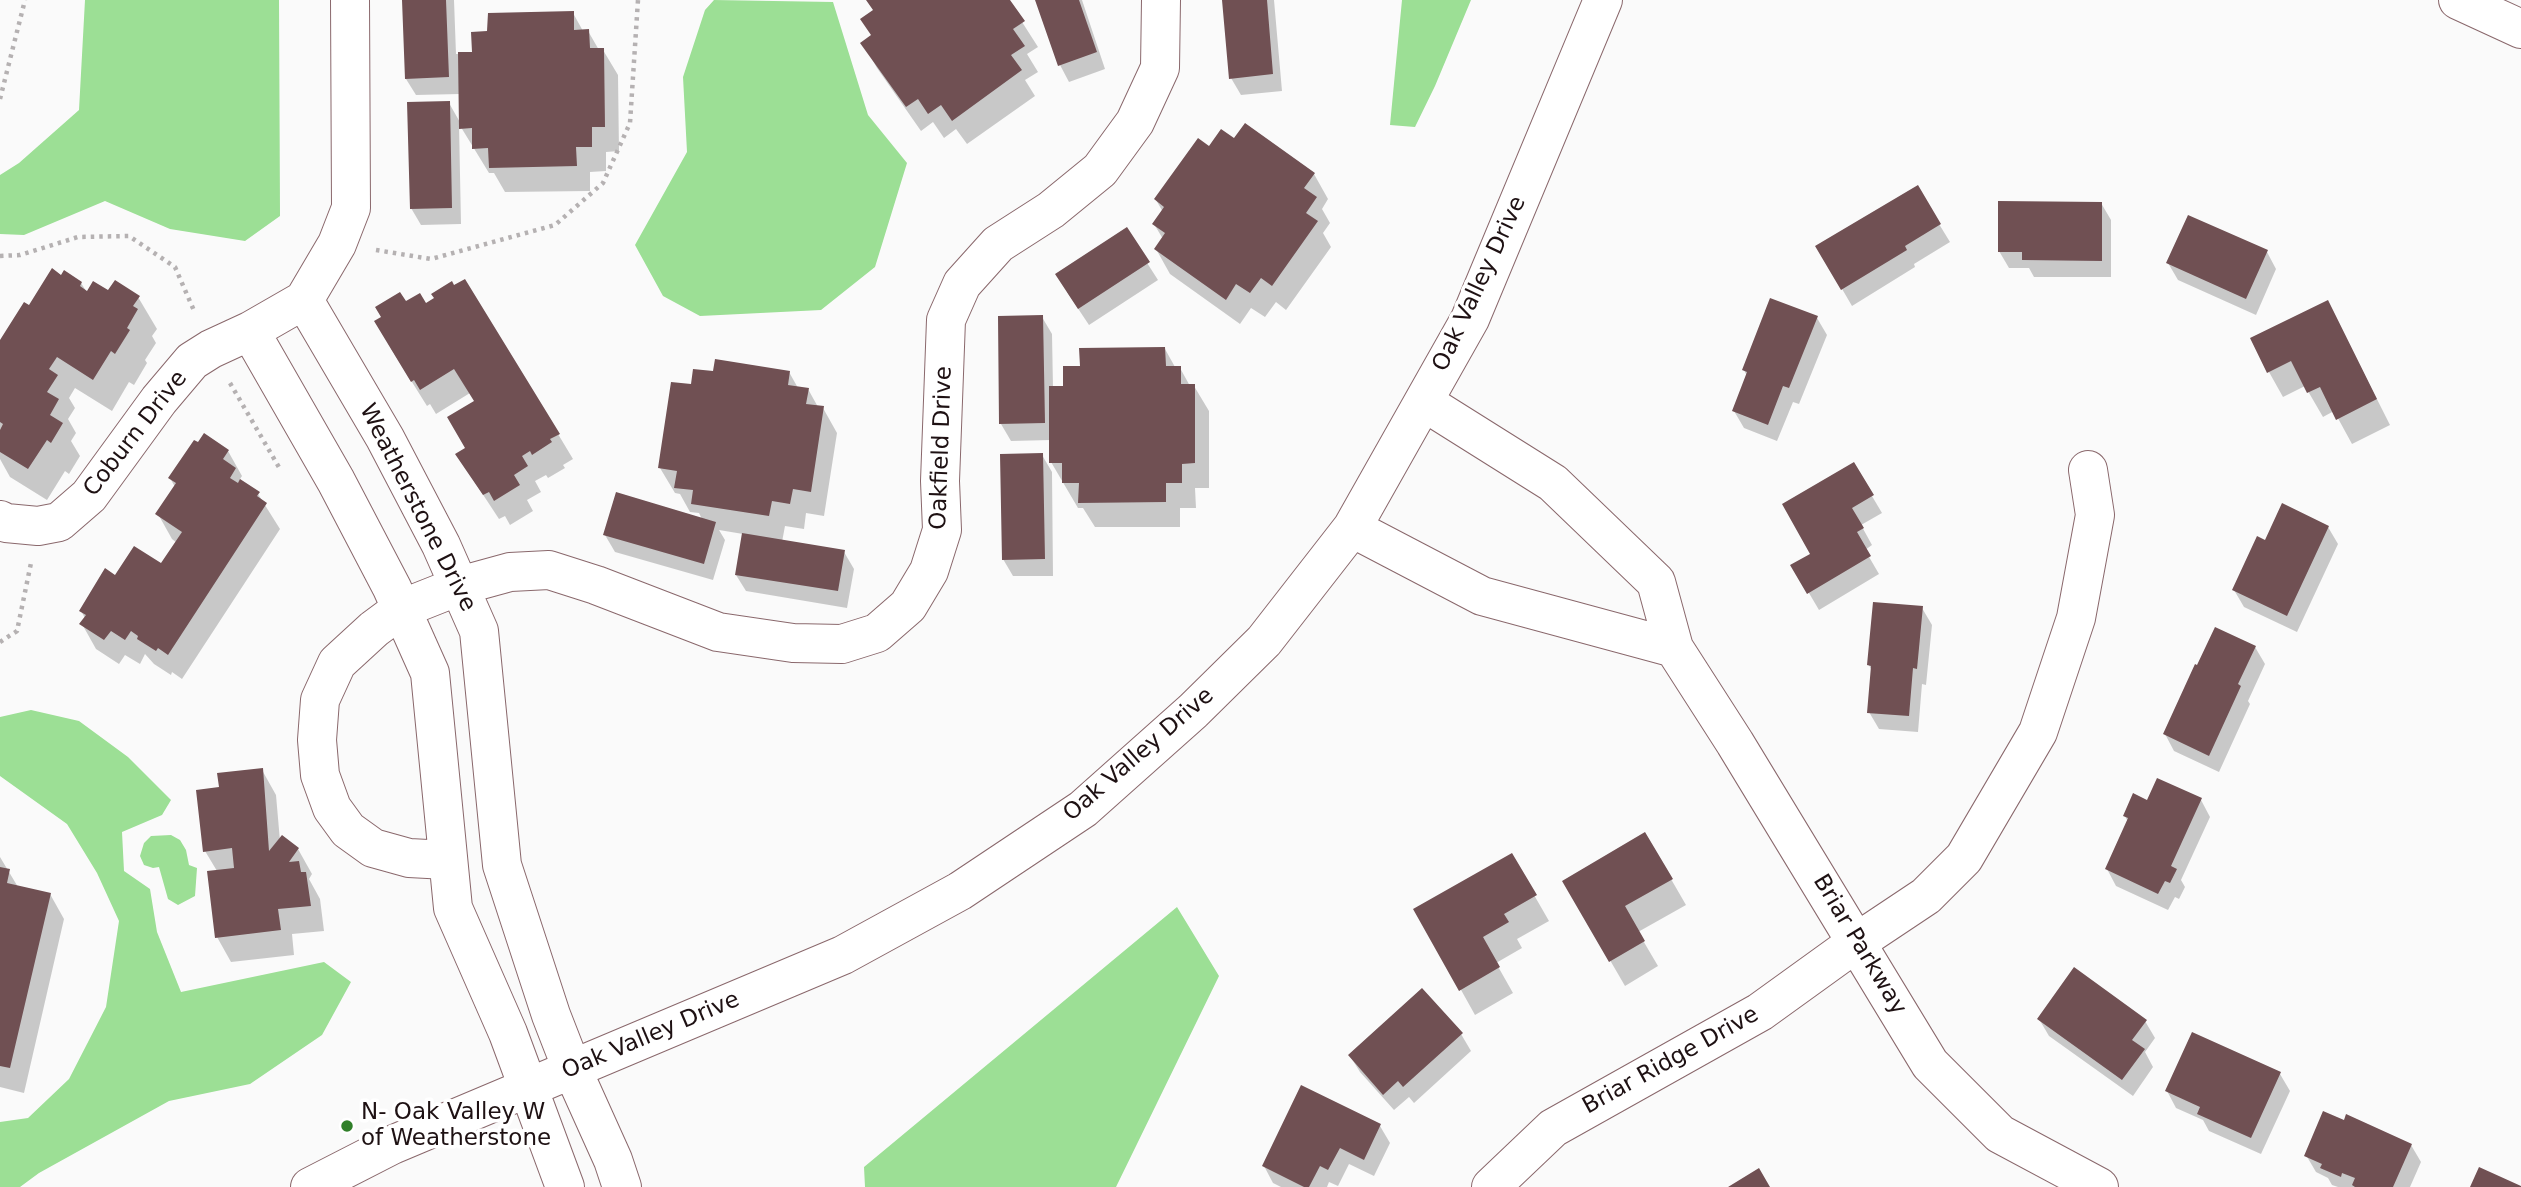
<!DOCTYPE html>
<style>
body{margin:0}
canvas{display:block;background:#fafafa}
</style>
<canvas width="2521" height="1187"></canvas>
<script>
const c = document.querySelector('canvas').getContext('2d');
c.lineJoin = 'round';
function fillPath(path, color) {
  c.fillStyle = color;
  c.fill(path, 'evenodd');
}
function toPath(rows) {
  const path = new Path2D();
  for (const r of rows) {
    path.moveTo(r[0], r[1]);
    for (let i = 2; i < r.length; i += 2) path.lineTo(r[i], r[i + 1]);
  }
  return path;
}
function strokePath(path, color, width, dash) {
  c.strokeStyle = color;
  c.lineWidth = width;
  c.lineCap = dash ? 'butt' : 'round';
  c.setLineDash(dash || []);
  c.stroke(path);
}
function drawText(font, color, halo, rows, align = 'center') {
  c.font = font + ' "DejaVu Sans",sans-serif';
  c.lineWidth = 7;
  c.setLineDash([]);
  c.textBaseline = 'middle';
  c.strokeStyle = halo;
  c.fillStyle = color;
  for (const [text, x, y, turn = 0] of rows) {
    c.save();
    c.translate(x, y);
    c.rotate((+turn || 0) * Math.PI / 180);
    c.textAlign = isNaN(turn) ? turn : align;
    if (halo) c.strokeText(text, 0, 0);
    c.fillText(text, 0, 0);
    c.restore();
  }
}
fillPath(toPath([
 [85,0,279,0,280,216,245,241,170,229,105,201,24,235,0,234,0,175,19,163,79,110],
 [714,0,833,2,868,115,907,163,875,267,821,310,700,316,663,296,635,245,687,152,683,77,705,10],
 [1402,0,1471,0,1435,86,1415,127,1390,125],
 [31,710,79,721,128,757,171,800,162,815,122,832,124,871,150,889,157,932,181,992,324,962,351,982,322,1035,250,1084,169,1101,39,1173,20,1187,0,1187,0,1122,28,1118,69,1079,106,1007,119,921,97,873,67,824,0,776,0,717],
 [171,835,180,840,186,850,189,865,197,868,195,896,178,905,168,899,159,867,153,868,144,865,140,856,144,843,151,836],
 [1177,907,1219,976,1116,1187,865,1187,864,1167]
]), '#9cdf95');
fillPath(toPath([
 [404,0,454,0,456,54,474,54,489,33,573,13,583,31,588,31,599,50,603,50,618,75,619,151,606,152,606,171,590,172,590,191,505,192,494,173,489,173,459,124,461,224,421,225,411,208,449,103,461,124,460,94,416,95,406,79],
 [868,0,1008,0,1038,47,1027,54,1038,72,1025,80,1035,96,967,144,956,129,944,138,933,122,921,131,877,68,863,43,872,37,874,11],
 [1037,0,1082,0,1105,69,1069,82,1060,65],
 [1224,0,1274,0,1282,91,1241,95,1231,78],
 [1235,140,1314,174,1328,199,1322,209,1330,223,1323,233,1331,247,1286,310,1276,302,1265,317,1251,308,1240,324,1170,274,1156,249,1163,239,1154,224,1163,212,1156,200,1210,148],
 [1917,188,1950,242,1914,264,1915,267,1852,306,1817,246],
 [2101,203,2111,220,2111,277,2034,277,2029,268,2009,268,1999,251],
 [1126,230,1158,280,1089,325,1067,292],
 [2267,252,2276,269,2256,315,2178,280,2168,263],
 [62,277,81,283,88,294,108,293,138,297,157,329,152,336,156,343,145,360,147,363,134,385,129,382,112,411,75,388,69,398,75,408,68,419,76,433,71,441,80,456,69,474,65,471,47,500,10,477,0,459,0,344,29,308],
 [2328,302,2390,425,2352,444,2334,411,2323,417,2305,386,2283,397,2269,372],
 [406,304,426,305,558,434,573,459,563,465,565,468,548,478,546,475,535,481,541,492,527,500,533,511,510,525,505,516,499,519,457,455,467,449,476,402,470,393,436,414,430,404,427,406,390,347],
 [1042,317,1052,334,1053,388,1065,388,1081,367,1165,349,1175,367,1180,368,1190,386,1194,386,1209,411,1209,488,1195,488,1196,508,1180,508,1180,527,1095,527,1083,508,1078,508,1051,462,1051,440,1011,441,1001,424],
 [1817,318,1827,335,1799,404,1793,402,1777,441,1744,428,1734,411,1747,376,1744,370],
 [789,372,798,388,808,389,818,407,823,408,837,433,824,516,806,513,804,529,785,526,782,542,844,552,854,569,847,608,746,591,736,575,743,534,719,530,725,540,713,580,615,552,605,535,702,519,699,513,690,512,680,494,675,493,660,468,692,386,715,373],
 [228,451,242,476,240,479,243,484,258,494,280,529,182,679,172,672,171,675,154,664,145,654,140,664,125,655,119,664,96,649,82,624,85,618,81,611,115,577,162,566,177,543,172,539,158,514,175,487,170,478],
 [1042,455,1052,472,1053,576,1013,576,1003,559],
 [1853,464,1882,513,1861,525,1872,545,1865,550,1879,574,1819,610,1793,566,1813,554],
 [2328,527,2338,544,2297,632,2244,607,2234,590,2266,542],
 [1922,608,1932,625,1926,685,1922,684,1918,732,1879,729,1869,712,1872,671,1869,665],
 [2255,647,2265,664,2248,701,2250,704,2219,772,2174,751,2165,734],
 [262,770,276,795,280,841,298,849,312,874,309,879,320,899,324,931,292,934,294,955,231,962,217,937,217,871,205,851,221,789],
 [2201,800,2210,817,2181,880,2185,887,2179,899,2175,897,2168,910,2116,886,2107,869,2128,822,2125,816,2148,802],
 [1645,834,1686,905,1638,932,1658,966,1625,986,1564,881],
 [1511,855,1549,921,1517,939,1522,948,1496,963,1513,993,1475,1015,1416,909],
 [0,857,18,887,50,894,64,919,24,1093,0,1087],
 [2039,1019,2145,1021,2155,1038,2145,1052,2153,1067,2133,1096,2049,1036],
 [1461,1034,1471,1051,1414,1103,1409,1097,1394,1110,1360,1072,1350,1056],
 [2280,1074,2290,1091,2261,1154,2209,1131,2203,1120,2176,1108,2167,1091],
 [1380,1126,1390,1143,1374,1176,1349,1164,1338,1186,1329,1182,1327,1187,1281,1187,1273,1183,1264,1166],
 [2411,1145,2421,1162,2410,1187,2338,1187,2332,1185,2328,1178,2316,1172,2306,1155]
]), '#0003');
fillPath(toPath([
 [402,0,446,0,449,77,405,79],
 [866,0,1010,0,1025,21,1013,29,1025,46,1011,55,1022,70,952,121,941,105,928,114,918,99,906,107,860,43,871,35,860,19,873,10],
 [1035,0,1079,0,1097,52,1058,66],
 [1222,0,1267,0,1273,74,1229,79],
 [574,11,574,30,589,29,590,48,604,48,605,127,592,127,592,147,576,147,577,166,489,168,488,148,472,149,472,128,459,129,458,52,472,52,471,32,487,31,488,13],
 [450,101,452,208,410,209,407,102],
 [1245,123,1315,173,1304,188,1317,197,1306,213,1318,221,1272,286,1261,278,1250,293,1236,284,1226,300,1154,249,1165,233,1152,224,1164,207,1154,199,1198,138,1209,146,1221,129,1234,138],
 [1918,185,1941,224,1905,246,1907,250,1841,290,1815,246],
 [1998,201,2102,202,2102,261,2022,260,2022,252,1998,252],
 [2188,215,2268,250,2246,299,2166,263],
 [1127,227,1150,262,1078,309,1055,274],
 [52,268,61,275,64,270,82,282,80,286,87,291,93,281,108,290,115,280,140,296,133,306,138,309,127,328,130,330,115,354,111,351,93,380,57,357,49,369,58,375,47,392,59,399,50,415,63,423,51,443,47,440,28,469,0,452,0,430,3,424,0,422,0,340,24,302,29,305],
 [465,279,560,434,550,439,552,442,532,455,530,451,522,456,528,466,514,475,520,485,494,501,489,492,483,495,455,454,465,448,447,417,474,401,454,369,420,390,414,380,411,382,374,321,381,317,375,307,400,292,406,301,420,293,426,303,434,298,431,294,452,281,454,285],
 [1770,298,1818,316,1789,388,1783,386,1768,425,1732,411,1747,372,1742,370],
 [2328,300,2377,399,2336,420,2320,387,2307,393,2291,361,2267,373,2250,338],
 [1043,315,1045,423,999,424,998,316],
 [1165,347,1166,366,1181,366,1181,384,1195,384,1195,463,1182,464,1182,483,1166,483,1166,502,1078,503,1079,483,1062,483,1062,463,1049,463,1049,386,1063,386,1063,366,1080,366,1079,348],
 [715,359,790,371,788,385,809,388,806,404,824,406,811,492,793,489,790,504,772,501,769,516,691,504,693,490,674,488,677,471,658,468,671,382,691,384,693,369,713,371],
 [204,433,229,450,223,459,236,468,230,478,238,483,240,479,260,492,257,496,267,503,168,655,158,648,156,651,137,639,138,636,131,631,125,640,111,631,104,640,79,624,86,615,79,611,105,568,115,575,134,546,161,563,182,532,155,514,176,483,168,478,194,440,198,442],
 [1043,453,1045,559,1002,560,1000,454],
 [1854,462,1874,495,1852,508,1864,528,1857,532,1871,556,1807,594,1790,565,1810,554,1782,504],
 [616,492,716,522,704,564,603,535],
 [2282,503,2329,526,2287,616,2232,590,2257,536,2265,540],
 [742,533,845,550,838,591,735,575],
 [1873,602,1923,606,1917,669,1913,668,1909,716,1867,713,1871,666,1867,665],
 [2215,627,2256,646,2238,684,2241,686,2209,756,2163,734,2195,664,2197,665],
 [263,768,269,851,282,835,299,848,289,862,299,861,301,872,306,872,311,906,278,909,281,930,215,938,207,871,234,868,232,848,203,852,196,790,219,787,217,773],
 [2157,778,2202,798,2171,866,2177,869,2170,883,2165,881,2158,894,2105,869,2128,818,2123,816,2133,793,2147,800],
 [1645,832,1673,879,1625,906,1645,941,1609,962,1562,881],
 [1512,853,1537,895,1504,914,1509,922,1483,937,1500,967,1459,991,1413,909],
 [0,867,10,869,7,883,51,893,10,1068,0,1066],
 [2074,967,2147,1020,2132,1040,2145,1049,2122,1080,2037,1019],
 [1422,988,1463,1033,1403,1087,1398,1081,1383,1095,1348,1055],
 [2192,1032,2281,1072,2251,1138,2197,1114,2200,1107,2165,1091],
 [1301,1085,1381,1124,1364,1160,1340,1148,1328,1170,1320,1166,1309,1187,1304,1187,1262,1166],
 [2323,1111,2344,1120,2346,1114,2412,1144,2393,1187,2355,1187,2352,1185,2355,1178,2342,1173,2341,1177,2320,1168,2322,1164,2304,1156],
 [2479,1167,2521,1186,2521,1187,2470,1187],
 [1759,1168,1770,1187,1728,1187]
]), '#705053');
const minor = toPath([
 [2458,0,2521,29],
 [304,300,385,438,441,545,479,631,502,865,551,1015,572,1069,613,1160,622,1187],
 [250,331,336,481,392,588,430,673,453,908,508,1033,565,1187],
 [1424,402,1553,483,1656,582,1674,648,1735,743,1930,1064,2000,1134,2099,1187],
 [0,520,6,523,38,526,59,522,89,496,159,400,192,361,211,349,250,331,304,300,337,244,351,208,350,0],
 [1352,528,1482,596,1674,648],
 [447,860,409,858,373,848,348,830,332,808,320,775,317,740,320,700,337,663,374,629,401,609,459,586,510,572,549,570,596,585,718,632,793,643,842,644,877,633,908,606,929,571,942,530,940,481,946,320,962,284,998,244,1051,210,1100,170,1135,122,1160,68,1161,0],
 [310,1187,392,1145,843,955,960,891,1083,809,1193,711,1264,641,1352,528,1470,319,1603,0],
 [1491,1187,1553,1128,1760,1012,1857,942,1926,896,1964,858,2038,732,2076,618,2095,515,2088,470]
]);
strokePath(minor, '#8a686c', 40);
strokePath(toPath([
 [0,99,25,0],
 [376,250,431,259,555,225,603,183,630,123,638,0],
 [0,256,20,255,78,237,129,236,175,267,195,313],
 [230,383,280,469],
 [0,642,17,631,31,563]
]), '#b5b1b2', 4.5, [3.5, 5]);
strokePath(minor, '#fff', 38);
for (const [x, y, r, color] of [
 [347,1126,7,"#307f29"]
]) {
  const dot = new Path2D();
  dot.arc(x, y, r, 0, 2 * Math.PI);
  c.fillStyle = color;
  c.fill(dot);
  strokePath(dot, '#fff', 2.5);
}
drawText('23px', '#1e1113', '#fff', [
 ["Oak Valley Drive",1480,284,-65],
 ["Coburn Drive",136,434,-52],
 ["Oakfield Drive",942,448,-88],
 ["Weatherstone Drive",417,508,63],
 ["Oak Valley Drive",1139,755,-41],
 ["Briar Parkway",1859,945,59],
 ["Oak Valley Drive",651,1036,-23],
 ["Briar Ridge Drive",1671,1061,-29]
]);
drawText('23px', '#1e1113', '#fff', [
 ["N- Oak Valley W",361,1113],
 ["of Weatherstone",361,1139]
], 'left');
</script>
